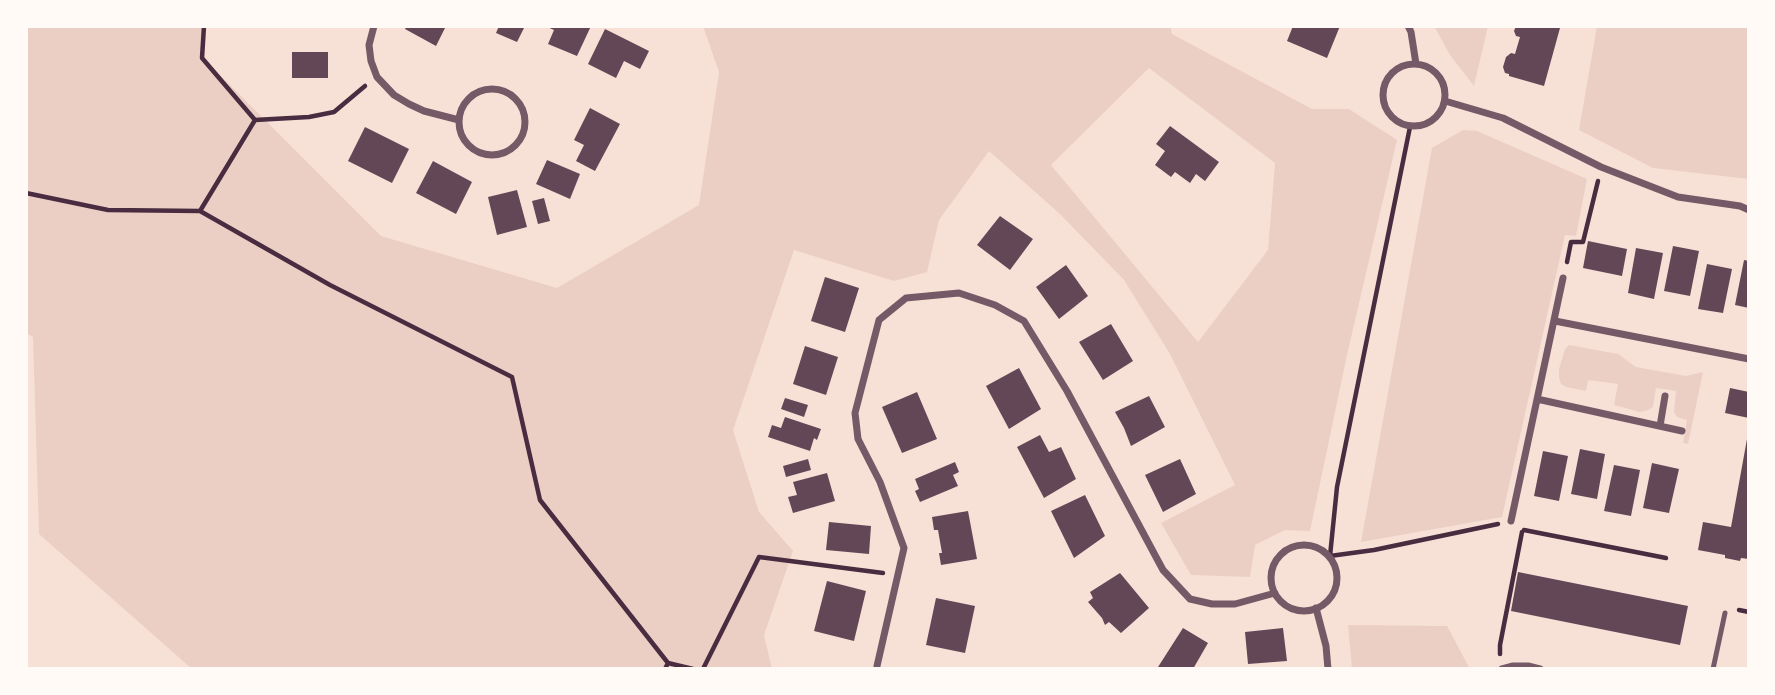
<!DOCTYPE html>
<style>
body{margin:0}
#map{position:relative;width:1775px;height:695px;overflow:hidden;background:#f7e1d7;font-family:"Alegreya Sans",sans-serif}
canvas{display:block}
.frame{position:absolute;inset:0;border:28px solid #fffaf5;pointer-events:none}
</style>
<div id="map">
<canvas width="1775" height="695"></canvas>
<div class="frame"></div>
</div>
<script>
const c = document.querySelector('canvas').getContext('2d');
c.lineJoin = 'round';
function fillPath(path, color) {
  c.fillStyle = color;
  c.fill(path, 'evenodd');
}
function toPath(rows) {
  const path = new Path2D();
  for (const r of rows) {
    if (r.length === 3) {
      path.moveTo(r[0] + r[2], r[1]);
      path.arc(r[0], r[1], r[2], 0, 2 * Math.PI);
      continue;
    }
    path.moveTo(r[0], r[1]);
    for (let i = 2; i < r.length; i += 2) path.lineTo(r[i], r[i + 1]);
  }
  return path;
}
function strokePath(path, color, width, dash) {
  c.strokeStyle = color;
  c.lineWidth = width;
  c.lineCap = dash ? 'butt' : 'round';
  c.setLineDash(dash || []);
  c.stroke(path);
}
fillPath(toPath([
 [26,26,204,26,203,58,381,236,557,288,699,205,719,72,703,26,1170,26,1172,34,1312,109,1349,109,1397,140,1347,355,1310,531,1285,530,1255,545,1250,577,1191,575,1161,523,1235,485,1170,354,1124,280,1060,214,989,151,939,220,927,272,894,281,794,250,733,430,759,512,793,551,764,635,772,669,192,669,39,534,33,337,26,333],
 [1149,68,1275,163,1268,250,1198,342,1051,165],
 [1434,26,1488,26,1474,86,1450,55],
 [1597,26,1749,26,1749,179,1653,168,1579,130],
 [1463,130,1477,131,1587,179,1576,236,1565,235,1502,517,1361,542,1432,148],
 [1569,345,1618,354,1636,367,1686,376,1703,372,1688,444,1683,443,1687,420,1677,417,1674,412,1676,391,1656,388,1653,407,1648,410,1640,412,1614,405,1618,384,1588,380,1586,391,1566,387,1561,384,1559,377,1559,369,1565,349],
 [1348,625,1447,626,1470,669,1352,669]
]), '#ebcfc5');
fillPath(toPath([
 [407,26,446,26,436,46,405,29],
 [499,26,525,26,517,42,496,33],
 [545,26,591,26,577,56,548,44,554,30],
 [1293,26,1340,26,1327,58,1287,41],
 [1516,26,1554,26,1560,28,1544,86,1509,76,1509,74,1505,73,1503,67,1506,57,1511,53,1515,54,1520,37,1516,36,1514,31],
 [605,29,649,51,640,69,624,61,616,78,588,64],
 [292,52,328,52,328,78,292,78],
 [590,108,620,124,595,171,576,161,584,145,574,140],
 [1170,126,1219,162,1205,181,1196,174,1190,183,1175,172,1171,177,1155,165,1165,151,1156,144],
 [365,127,409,149,392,183,348,161],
 [547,160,580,174,570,199,536,184],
 [433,161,472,182,456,214,416,193],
 [517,190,527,227,497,235,488,197],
 [544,198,550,221,538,224,532,201],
 [1000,216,1033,239,1010,270,977,245],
 [1588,241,1627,249,1622,276,1583,268],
 [1673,246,1699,251,1690,296,1664,291],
 [1636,248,1663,253,1654,299,1628,293],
 [1744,260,1749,261,1749,308,1735,305],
 [1707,264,1732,269,1723,313,1698,309],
 [1066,265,1088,296,1059,319,1036,287],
 [825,277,859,288,845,332,811,321],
 [1111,324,1133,361,1103,380,1079,342],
 [805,346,838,357,826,395,793,384],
 [1019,368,1041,409,1009,429,986,386],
 [1730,388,1749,392,1749,418,1725,413],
 [917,392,937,439,902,453,882,407],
 [1149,396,1165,427,1131,446,1124,428,1115,412],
 [785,398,808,405,804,417,781,409],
 [785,417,821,429,817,440,814,438,810,451,768,437,772,425,781,428],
 [1040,435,1049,452,1061,447,1076,479,1044,498,1017,447],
 [1747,439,1749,439,1749,559,1741,558,1740,561,1725,558,1725,555,1698,550,1703,522,1731,527],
 [1580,449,1605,454,1597,499,1571,494],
 [1543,451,1568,456,1559,501,1534,496],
 [808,459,811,470,786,477,783,466],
 [1180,459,1196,494,1163,512,1145,475],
 [955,462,959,472,953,475,958,486,920,502,915,491,919,489,915,479],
 [1652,463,1679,469,1669,513,1643,508],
 [1614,465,1640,470,1631,516,1604,511],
 [827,473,835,501,793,513,788,497,797,495,793,482],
 [1085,495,1105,536,1074,558,1051,511],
 [968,511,977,559,941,565,939,553,942,553,938,530,934,530,932,517],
 [829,522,871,526,869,554,826,550],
 [1518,572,1688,606,1680,645,1511,611],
 [1120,573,1149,608,1121,633,1109,622,1105,625,1102,618,1088,602,1093,598,1090,592],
 [827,581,866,591,854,641,814,631],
 [936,598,975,606,965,653,926,645],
 [1183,628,1208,643,1193,669,1161,669,1158,667],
 [1283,628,1287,661,1248,664,1245,632]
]), '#644757');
strokePath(toPath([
 [204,26,202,58,255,120],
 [1410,127,1337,487,1330,556,1374,550,1498,524],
 [26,193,108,210,200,211,330,285,512,377,540,500,668,663,665,669],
 [200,211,255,120,309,117,334,112,365,86],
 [1567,262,1571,242,1583,242,1598,181],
 [1524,530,1666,558],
 [1739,610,1749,612],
 [1500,654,1500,645,1522,532],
 [668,663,693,669],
 [703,669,759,557,883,573]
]), '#4a2c40', 4.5);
strokePath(toPath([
 [1713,669,1725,613]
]), '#755966', 5);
strokePath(toPath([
 [374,26,369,45,371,61,377,77,394,95,409,104,424,111,459,120],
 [1408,26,1411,32,1416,64],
 [1414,95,31],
 [492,122,33],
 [1445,101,1503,118,1601,167,1678,197,1740,206,1749,210],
 [1555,321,1749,359],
 [1537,399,1682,431],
 [1660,426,1665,396],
 [1511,521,1563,278],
 [1304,578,33],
 [1316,608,1326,646,1328,669],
 [877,669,877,666,904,548,880,482,858,439,855,413,879,320,906,298,959,293,995,305,1024,321,1067,391,1163,570,1190,599,1212,604,1235,604,1275,593],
 [1502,669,1513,666,1528,666,1540,669]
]), '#755966', 7);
</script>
